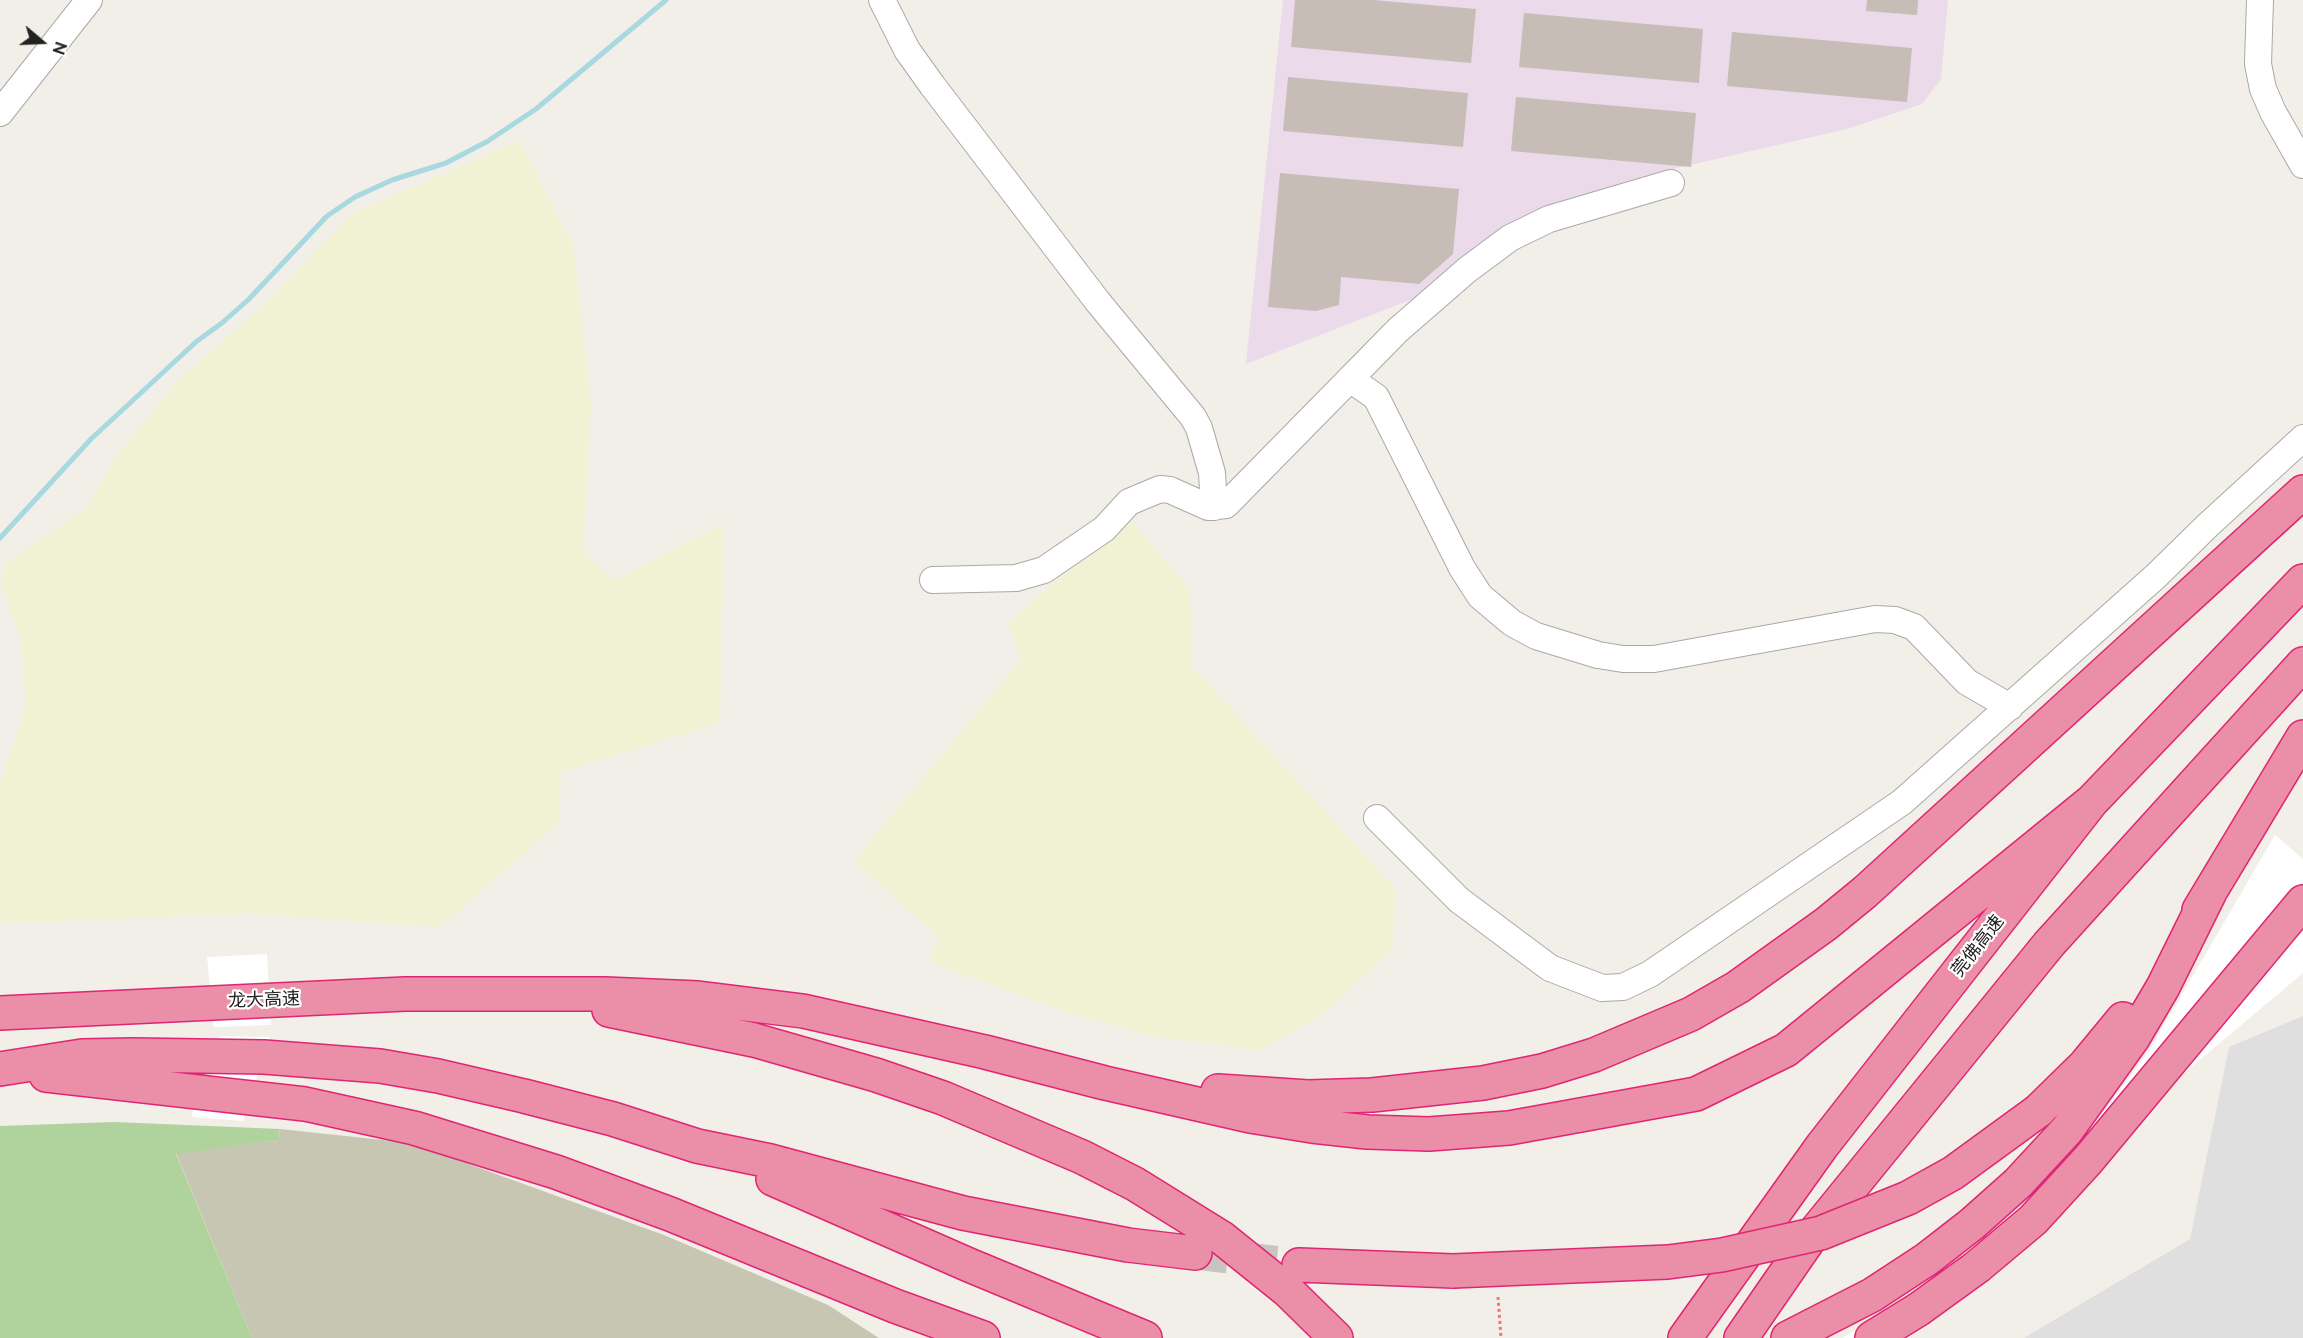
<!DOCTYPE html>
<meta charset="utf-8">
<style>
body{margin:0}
#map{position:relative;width:2303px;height:1338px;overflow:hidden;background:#f2eee8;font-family:Raleway,sans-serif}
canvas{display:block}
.north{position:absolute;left:12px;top:12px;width:60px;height:60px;-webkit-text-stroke:4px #fff;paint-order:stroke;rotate:109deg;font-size:16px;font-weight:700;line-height:24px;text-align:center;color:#222}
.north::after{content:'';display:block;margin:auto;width:21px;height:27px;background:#222;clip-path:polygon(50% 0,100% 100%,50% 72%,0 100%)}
</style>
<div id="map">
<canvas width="2303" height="1338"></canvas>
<div class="north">N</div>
</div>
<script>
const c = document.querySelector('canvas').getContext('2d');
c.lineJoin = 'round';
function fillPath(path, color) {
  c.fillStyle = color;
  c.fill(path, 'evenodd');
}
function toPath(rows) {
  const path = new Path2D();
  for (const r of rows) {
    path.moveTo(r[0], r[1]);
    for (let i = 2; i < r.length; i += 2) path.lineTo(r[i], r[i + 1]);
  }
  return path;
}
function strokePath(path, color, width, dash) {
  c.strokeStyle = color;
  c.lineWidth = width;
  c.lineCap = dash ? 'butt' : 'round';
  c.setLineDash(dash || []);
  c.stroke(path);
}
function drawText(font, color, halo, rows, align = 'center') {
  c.font = font + ' Raleway,"Noto Sans SC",sans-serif';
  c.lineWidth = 4.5;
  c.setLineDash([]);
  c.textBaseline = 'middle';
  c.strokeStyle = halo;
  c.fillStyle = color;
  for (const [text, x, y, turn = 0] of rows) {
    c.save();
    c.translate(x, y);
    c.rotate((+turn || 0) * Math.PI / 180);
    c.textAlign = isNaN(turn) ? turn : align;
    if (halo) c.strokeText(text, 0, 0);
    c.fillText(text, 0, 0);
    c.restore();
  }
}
fillPath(toPath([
 [2303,1016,2303,1338,2024,1338,2190,1239,2229,1047]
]), '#e0dfdf');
fillPath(toPath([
 [1283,0,1948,0,1941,79,1922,104,1847,129,1651,174,1547,207,1500,228,1420,296,1246,364]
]), '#ebdae9');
fillPath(toPath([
 [280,1129,411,1143,664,1235,828,1305,879,1338,252,1338,176,1153,279,1140]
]), '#c7c6b3');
fillPath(toPath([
 [520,140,573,246,591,402,583,552,615,580,724,523,720,722,561,773,559,823,440,927,250,914,0,923,0,784,26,706,21,641,1,585,5,563,87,507,118,453,178,380,266,303,351,214],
 [1129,518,1190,589,1192,666,1395,888,1394,948,1321,1015,1262,1050,1152,1036,1069,1013,929,962,939,938,854,861,1021,660,1008,623]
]), '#f1f1d4');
fillPath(toPath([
 [114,1122,280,1129,279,1140,176,1154,252,1338,0,1338,0,1126]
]), '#b0d29c');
fillPath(toPath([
 [2275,835,2303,859,2303,973,2182,1075,2150,1108,2086,1189,2043,1233,1994,1277,1908,1338,1842,1338,1900,1305,1971,1253,2025,1206,2072,1155,2149,1051],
 [267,954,271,1025,214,1027,207,957],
 [220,1036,270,1037,243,1121,191,1117]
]), '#fff');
strokePath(toPath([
 [0,538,91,439,197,341,222,323,249,299,327,216,355,197,392,180,446,163,488,141,536,109,666,0]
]), '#a8d8e0', 5);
fillPath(toPath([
 [1295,0,1373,0,1476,9,1471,63,1291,47],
 [1867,0,1918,0,1917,15,1866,11],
 [1524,13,1703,29,1699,83,1519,67],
 [1732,32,1912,48,1907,102,1727,86],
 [1288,77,1468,93,1463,147,1283,131],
 [1516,97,1696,113,1691,167,1511,151],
 [1280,173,1459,189,1453,254,1419,284,1341,277,1339,305,1316,311,1268,307]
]), '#c7bdb7');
strokePath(toPath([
 [1195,1253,1299,1265]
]), '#c8c5c0', 33, [33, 16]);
const minor = toPath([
 [882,0,907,50,932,85,1098,302,1193,417,1199,428,1212,473,1214,507],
 [2260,0,2258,64,2263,89,2273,112,2303,165],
 [0,113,89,0],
 [1350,379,1376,397,1462,568,1480,596,1512,623,1536,636,1598,655,1623,659,1654,659,1875,619,1895,620,1914,627,1967,682,2010,707],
 [933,580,1016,578,1044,570,1104,529,1129,502,1160,489,1170,490,1208,507,1226,505,1398,330,1467,270,1510,238,1549,219,1671,183],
 [1377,818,1459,900,1550,968,1602,988,1623,987,1650,974,1902,802,2156,576,2207,526,2303,438]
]);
const highway = toPath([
 [2199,910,2303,737],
 [609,1010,754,1040,876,1075,943,1098,1082,1157,1135,1184,1222,1238,1288,1291,1336,1338],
 [0,1013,405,994,605,994,698,998,803,1011,985,1052,1105,1083,1250,1116,1312,1126,1367,1132,1429,1134,1509,1128,1696,1094,1786,1050,2092,801],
 [0,1069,82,1056,133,1055,264,1057,380,1066,438,1076,524,1096,613,1119,697,1146,770,1161,963,1213,1128,1245,1195,1253],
 [46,1075,305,1104,414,1128,556,1172,670,1214,895,1306,983,1338],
 [1218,1091,1308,1097,1372,1095,1483,1083,1542,1071,1594,1055,1691,1014,1738,987,1826,924,1865,892,2303,492],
 [2038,1111,2085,1065,2123,1019],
 [773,1179,969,1265,1145,1338],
 [1299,1265,1453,1271],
 [1685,1338,1822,1146,2092,801,2303,581],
 [1741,1338,1810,1238,2049,944,2303,664],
 [1788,1338,1872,1295,1927,1259,1972,1224,2018,1183,2067,1130,2133,1038,2163,987,2210,892],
 [1872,1338,1919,1309,1977,1267,2033,1220,2088,1160,2303,902]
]);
strokePath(minor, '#a9a9a9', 28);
strokePath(highway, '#e12473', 36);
strokePath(toPath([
 [1498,1297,1501,1338]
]), '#fe716d', 3, [3, 3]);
strokePath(minor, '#fff', 26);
strokePath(highway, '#ea8fa7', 33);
const highwayBridge = toPath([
 [1453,1271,1668,1262,1722,1255,1821,1233,1908,1198,1953,1173,2038,1111]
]);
strokePath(highwayBridge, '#e12473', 36, []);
strokePath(highwayBridge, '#ea8fa7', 33);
drawText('18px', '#222', '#fff', [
 ["莞佛高速",1978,946,-52],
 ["龙大高速",264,1000,-2]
]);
</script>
